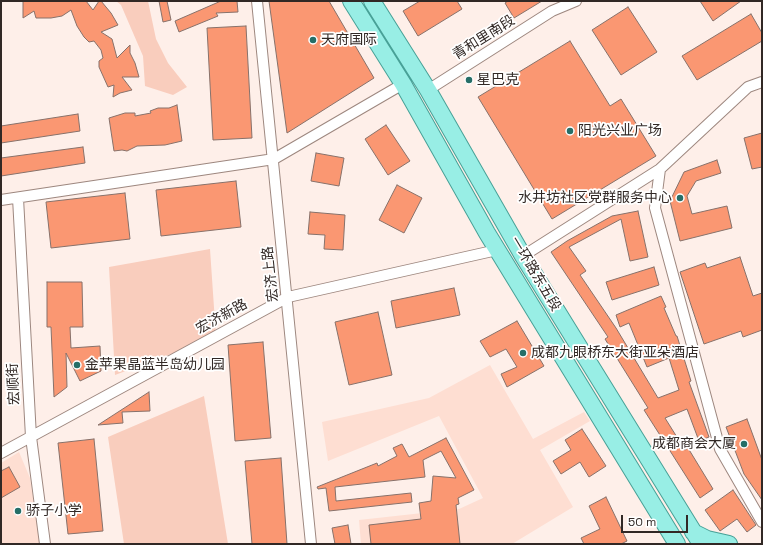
<!DOCTYPE html>
<meta charset="utf-8">
<style>
body{margin:0}
#map{position:relative;width:763px;height:545px;overflow:hidden;background:#feefe9;font-family:"Space Grotesk",sans-serif}
canvas{display:block}
.frame{position:absolute;inset:0;border:2px solid #312825;pointer-events:none}
.scale{position:absolute;left:621px;top:515px;width:67px;height:18px;box-sizing:border-box;border:2px solid #312825;border-top:0;padding-left:5px;font-size:12px;line-height:14px;white-space:nowrap;color:#312825;-webkit-text-stroke:3px #fff;paint-order:stroke}
</style>
<div id="map">
<canvas width="763" height="545"></canvas>
<div class="frame"></div>
<div class="scale">50 m</div>
</div>
<script>
const c = document.querySelector('canvas').getContext('2d');
c.lineJoin = 'round';
function fillPath(path, color) {
  c.fillStyle = color;
  c.fill(path, 'evenodd');
}
function toPath(rows) {
  const path = new Path2D();
  for (const r of rows) {
    path.moveTo(r[0], r[1]);
    for (let i = 2; i < r.length; i += 2) path.lineTo(r[i], r[i + 1]);
  }
  return path;
}
function strokePath(path, color, width, dash) {
  c.strokeStyle = color;
  c.lineWidth = width;
  c.lineCap = dash ? 'butt' : 'round';
  c.setLineDash(dash || []);
  c.stroke(path);
}
function drawText(font, color, halo, rows, align = 'center') {
  c.font = font + ' "Space Grotesk","Noto Sans SC",sans-serif';
  c.lineWidth = 3.5;
  c.setLineDash([]);
  c.textBaseline = 'middle';
  c.strokeStyle = halo;
  c.fillStyle = color;
  for (const [text, x, y, turn = 0] of rows) {
    c.save();
    c.translate(x, y);
    c.rotate((+turn || 0) * Math.PI / 180);
    c.textAlign = isNaN(turn) ? turn : align;
    if (halo) c.strokeText(text, 0, 0);
    c.fillText(text, 0, 0);
    c.restore();
  }
}
fillPath(toPath([
 [490,365,533,439,584,412,590,421,540,450,573,507,512,544,361,544,359,520,459,509,483,498,439,416,328,461,322,422,429,398],
 [19,452,30,478,40,544,1,544,1,463]
]), '#feded2');
fillPath(toPath([
 [116,1,148,1,156,39,168,63,187,87,173,95,145,86,143,56,121,5],
 [210,249,216,337,115,375,109,267],
 [204,396,228,544,124,544,108,437]
]), '#f9cdbd');
const building = toPath([
 [23,1,86,1,93,10,99,1,101,1,111,13,118,25,101,32,112,39,117,58,130,45,130,53,135,63,139,77,122,77,132,90,120,93,113,97,114,85,108,87,99,67,99,61,103,58,101,50,94,41,89,42,84,37,77,26,71,10,62,16,51,18,36,18,34,11,23,18,23,1],
 [159,1,167,1,171,20,163,22,159,1],
 [221,1,237,1,238,12,216,13,218,16,179,32,175,21,221,1],
 [269,1,329,1,374,78,287,133,269,1],
 [420,1,457,1,462,9,418,36,403,11,420,1],
 [508,1,542,1,514,18,505,3,508,1],
 [700,1,741,1,713,21,700,1],
 [628,7,657,52,621,75,592,30,628,7],
 [751,14,762,33,762,41,697,80,682,56,751,14],
 [246,26,252,138,213,140,207,28,246,26],
 [570,41,610,106,621,99,656,156,552,219,478,97,570,41],
 [177,105,182,141,165,145,137,146,127,151,122,150,114,151,109,118,125,113,135,113,135,116,151,113,150,111,158,108,169,108,177,105],
 [78,114,80,131,1,143,1,126,78,114],
 [386,125,410,161,388,175,365,139,386,125],
 [762,133,762,167,752,169,744,138,762,133],
 [83,147,85,163,1,176,1,158,83,147],
 [316,153,344,158,339,186,311,181,316,153],
 [717,160,721,173,696,181,687,196,692,214,727,206,732,228,680,241,670,201,684,172,717,160],
 [236,181,241,227,161,236,156,190,236,181],
 [397,185,422,198,404,233,379,220,397,185],
 [125,193,130,239,51,248,46,202,125,193],
 [638,211,648,257,630,261,621,219,569,247,586,271,580,275,616,328,658,398,679,390,669,358,647,367,629,323,620,327,616,315,661,296,666,307,664,308,676,336,677,336,691,381,689,382,709,437,699,441,687,409,665,418,685,450,688,448,713,489,700,498,644,410,648,408,605,339,608,337,551,252,567,241,612,216,638,211],
 [310,212,345,215,343,250,324,249,325,235,308,234,310,212],
 [740,257,753,296,762,293,762,330,743,337,741,331,704,344,680,272,705,263,707,268,740,257],
 [654,267,659,285,612,300,606,282,654,267],
 [47,282,82,282,83,327,70,327,71,348,100,346,101,371,80,381,66,353,67,387,54,397,51,327,47,327,47,282],
 [454,288,460,315,396,328,391,301,454,288],
 [378,312,392,375,349,385,335,322,378,312],
 [517,321,544,366,507,387,501,374,517,367,506,349,490,357,480,341,517,321],
 [263,342,271,438,235,441,228,345,263,342],
 [149,392,150,411,122,412,123,423,98,425,149,392],
 [747,419,762,460,762,500,744,474,726,427,747,419],
 [582,429,606,466,589,477,580,462,561,474,553,461,571,450,565,440,582,429],
 [446,438,474,490,458,498,459,504,456,505,460,544,371,544,369,525,421,519,419,503,431,501,433,476,456,478,441,451,423,460,425,477,335,487,336,501,411,493,412,502,329,511,326,488,318,489,317,487,377,463,378,466,397,456,393,448,402,444,409,457,446,438],
 [94,439,103,531,68,534,58,443,94,439],
 [281,458,287,544,252,544,245,461,281,458],
 [9,467,20,487,1,498,1,471,9,467],
 [733,490,756,525,747,532,737,519,720,531,705,510,733,490],
 [606,497,627,541,621,544,584,544,581,538,600,529,589,506,606,497],
 [348,525,351,544,335,544,332,528,348,525]
]);
fillPath(building, '#fa9772');
strokePath(building, '#87716a', 1);
const minor = toPath([
 [257,1,311,544],
 [428,90,552,11,576,1],
 [660,169,655,208,720,449,762,522],
 [18,198,31,437,45,544],
 [1,200,274,159,403,84],
 [523,256,660,169,748,87,762,82],
 [1,453,288,297,497,250]
]);
const primary = toPath([
 [351,1,403,84,487,233,677,544],
 [372,1,428,90,523,256,701,544],
 [693,532,707,539,729,544]
]);
strokePath(minor, '#9d877f', 12);
strokePath(primary, '#48a197', 18);
strokePath(minor, '#fff', 10);
strokePath(primary, '#98eee5', 16);
for (const [x, y, r, color] of [
 [313,40,4,"#266e67"],
 [469,80,4,"#266e67"],
 [570,131,4,"#266e67"],
 [680,198,4,"#266e67"],
 [523,353,4,"#266e67"],
 [77,365,4,"#266e67"],
 [744,444,4,"#266e67"],
 [18,511,4,"#266e67"]
]) {
  const dot = new Path2D();
  dot.arc(x, y, r, 0, 2 * Math.PI);
  c.fillStyle = color;
  c.fill(dot);
  strokePath(dot, '#fff', 1.5);
}
drawText('14px', '#312825', '#fff', [
 ["青和里南段",484,38,-32],
 ["宏济上路",271,274,-96],
 ["一环路东五段",535,274,59],
 ["宏济新路",222,317,-29],
 ["宏顺街",14,384,-93]
]);
drawText('14px', '#312825', '#fff', [
 ["天府国际",321,40],
 ["星巴克",477,80],
 ["阳光兴业广场",578,131],
 ["水井坊社区党群服务中心",672,198,"right"],
 ["成都九眼桥东大街亚朵酒店",531,353],
 ["金苹果晶蓝半岛幼儿园",85,365],
 ["成都商会大厦",736,444,"right"],
 ["骄子小学",26,511]
], 'left');
</script>
